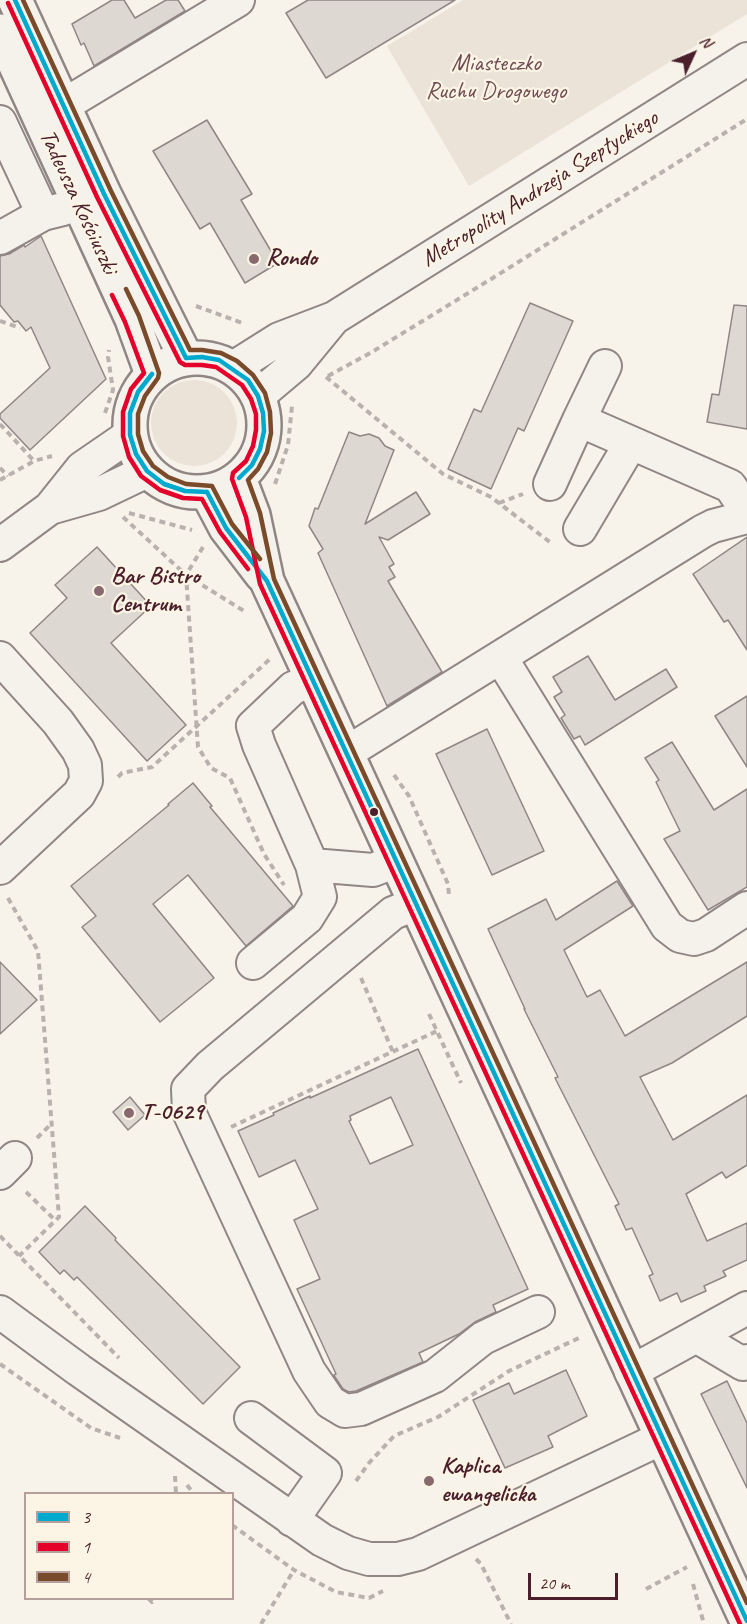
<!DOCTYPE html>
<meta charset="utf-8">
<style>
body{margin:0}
#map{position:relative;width:747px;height:1624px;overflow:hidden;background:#f7f3ea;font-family:Caveat,sans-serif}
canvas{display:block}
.legend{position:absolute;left:24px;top:1492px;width:210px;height:108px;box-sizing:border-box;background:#fcf5e5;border:2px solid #b59f9b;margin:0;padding:8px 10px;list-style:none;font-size:18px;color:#4a1f2b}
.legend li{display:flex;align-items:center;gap:12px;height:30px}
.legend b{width:30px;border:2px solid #b59f9b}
.north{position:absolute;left:663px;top:24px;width:60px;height:60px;-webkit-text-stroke:4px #fcf5e5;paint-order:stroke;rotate:46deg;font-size:16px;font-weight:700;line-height:24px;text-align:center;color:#4a1f2b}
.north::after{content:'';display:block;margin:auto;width:21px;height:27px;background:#4a1f2b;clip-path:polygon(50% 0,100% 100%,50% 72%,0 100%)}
.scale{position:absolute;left:528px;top:1573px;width:90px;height:27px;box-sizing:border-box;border:3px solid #4a1f2b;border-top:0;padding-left:8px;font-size:18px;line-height:21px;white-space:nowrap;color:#4a1f2b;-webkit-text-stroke:4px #fcf5e5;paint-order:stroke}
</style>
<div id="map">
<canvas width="747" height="1624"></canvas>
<ul class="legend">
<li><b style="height:8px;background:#00a9ce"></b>3</li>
<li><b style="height:8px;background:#e4002b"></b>1</li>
<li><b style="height:8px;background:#7a4b2a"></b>4</li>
</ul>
<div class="north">N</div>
<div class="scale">20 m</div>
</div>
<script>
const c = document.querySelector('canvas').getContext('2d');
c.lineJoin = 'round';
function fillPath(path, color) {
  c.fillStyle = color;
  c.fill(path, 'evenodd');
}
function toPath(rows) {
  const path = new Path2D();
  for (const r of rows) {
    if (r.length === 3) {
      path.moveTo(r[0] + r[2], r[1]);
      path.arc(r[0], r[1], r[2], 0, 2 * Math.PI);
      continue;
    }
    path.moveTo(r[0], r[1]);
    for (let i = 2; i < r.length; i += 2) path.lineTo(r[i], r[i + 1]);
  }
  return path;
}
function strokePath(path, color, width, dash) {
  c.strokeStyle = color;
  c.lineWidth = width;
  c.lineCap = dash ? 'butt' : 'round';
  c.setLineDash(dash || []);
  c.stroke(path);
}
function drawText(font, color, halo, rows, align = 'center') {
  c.font = font + ' Caveat,sans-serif';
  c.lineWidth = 4.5;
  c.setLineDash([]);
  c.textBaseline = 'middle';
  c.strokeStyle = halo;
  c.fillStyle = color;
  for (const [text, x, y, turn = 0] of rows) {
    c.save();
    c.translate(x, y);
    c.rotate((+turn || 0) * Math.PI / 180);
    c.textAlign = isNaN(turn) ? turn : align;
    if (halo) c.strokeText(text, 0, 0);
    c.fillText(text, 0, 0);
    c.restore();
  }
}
fillPath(toPath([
 [463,0,747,0,747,14,469,186,387,46],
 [194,423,43]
]), '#ebe2d8');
const building = toPath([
 [112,0,124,0,135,18,166,0,178,0,185,11,94,66,84,43,81,45,72,24,112,0],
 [308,0,455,0,326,78,286,13,308,0],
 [207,120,252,194,241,200,278,263,245,283,210,223,200,229,153,151,207,120],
 [41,236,106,379,30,450,0,418,0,414,50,368,31,327,26,331,18,321,14,322,0,305,0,256,9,254,24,245,25,247,41,236],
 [530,303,573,321,524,431,518,428,491,489,448,469,474,409,481,412,530,303],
 [734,305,747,306,747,429,707,422,712,394,719,395,734,305],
 [349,432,360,436,369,434,379,438,385,446,394,450,365,524,416,492,430,514,388,540,379,537,394,564,389,567,395,577,388,581,442,672,387,706,318,553,323,549,309,526,315,508,318,509,349,432],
 [747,537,747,650,728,620,724,622,693,574,747,537],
 [97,547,151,606,111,643,186,725,147,761,30,633,67,598,55,585,97,547],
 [588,656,615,700,666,669,677,687,585,745,580,736,574,739,561,718,565,715,554,697,562,692,553,677,588,656],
 [747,696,747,767,715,716,747,696],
 [487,729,544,851,492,875,436,754,487,729],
 [672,742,714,810,747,789,747,887,708,910,664,839,680,831,656,782,659,780,645,758,672,742],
 [193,783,212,806,210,807,293,906,246,946,188,875,153,904,214,978,160,1022,82,927,96,916,71,886,169,805,168,804,193,783],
 [617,881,633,906,564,950,587,997,600,990,625,1036,747,962,747,1016,672,1063,640,1077,673,1140,747,1095,747,1165,726,1178,722,1172,686,1194,707,1241,747,1223,747,1260,723,1271,726,1276,704,1286,706,1291,681,1302,677,1293,660,1301,649,1276,653,1274,632,1228,626,1230,615,1206,619,1204,555,1078,558,1077,524,1009,525,1009,488,929,546,899,556,920,617,881],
 [0,962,37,1000,0,1034,0,962],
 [418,1049,528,1289,493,1305,496,1312,475,1322,459,1334,419,1353,423,1362,356,1391,349,1392,343,1389,335,1377,334,1375,336,1374,297,1289,320,1279,294,1220,318,1209,295,1160,259,1177,238,1131,274,1115,273,1113,310,1096,310,1098,418,1049],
 [391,1097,413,1145,370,1164,349,1121,351,1120,350,1116,391,1097],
 [130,1097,145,1115,128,1130,113,1112,130,1097],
 [85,1206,116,1238,115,1240,240,1367,203,1404,77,1277,74,1280,64,1270,60,1274,39,1252,85,1206],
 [566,1370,587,1416,548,1436,553,1447,505,1468,473,1400,509,1383,514,1394,566,1370],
 [727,1381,747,1423,747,1488,701,1394,727,1381]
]);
fillPath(building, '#ddd8d2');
strokePath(building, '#908684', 1.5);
const minor = toPath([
 [64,105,238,0],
 [0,122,43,214],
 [0,238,43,214,63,209],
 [605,366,579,420,730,486,747,511],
 [233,368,279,339,334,318,747,59],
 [258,396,296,364,333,319],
 [550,484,579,420],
 [50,508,99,494,147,471],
 [580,529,631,443],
 [0,545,50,508,82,468,130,435],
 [0,658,58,722,78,750,85,765,86,781,79,794,0,868],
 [501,658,667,926,680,936,694,939,706,935,747,908],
 [312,680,293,688,253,726,259,745,312,865,373,870,396,861],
 [346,753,703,531,713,526,747,517],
 [415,904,393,913,210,1066,188,1089,189,1112,309,1371,330,1402,345,1411,361,1409,435,1376,483,1338,538,1312],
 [253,963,307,918,320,897,312,865],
 [0,1173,15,1158],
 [0,1312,79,1370,322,1540,348,1553,369,1559,398,1559,418,1554,662,1438],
 [696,1336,743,1364,747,1361],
 [631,1372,747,1308],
 [251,1418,325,1473,292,1520]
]);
const major = toPath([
 [15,0,104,194,186,358],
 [0,31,132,319,152,374],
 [197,425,67],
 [239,478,253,515,267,581,747,1621],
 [207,492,226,528,262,575]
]);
strokePath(minor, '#908684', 36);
strokePath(major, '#908684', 38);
strokePath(toPath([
 [196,306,245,324],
 [0,321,20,328],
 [328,376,372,352,496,276,747,119],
 [326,377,443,474,491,497,551,543],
 [105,413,113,390,108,357,109,350],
 [0,424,34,461],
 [0,468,8,476],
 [0,480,34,461,52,456],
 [275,484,288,445,292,406],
 [499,503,523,494],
 [129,513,192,530],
 [123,517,186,575,244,611],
 [203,547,186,575,198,747,211,768,230,778,264,854,284,885],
 [394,775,409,796,448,884,449,896],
 [118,777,122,773,152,767,270,659],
 [8,898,38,951,59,1217,19,1256],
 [361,978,393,1052],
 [429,1014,461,1083],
 [231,1127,437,1031],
 [37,1138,51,1124],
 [26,1192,55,1220],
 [0,1236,119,1358],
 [0,1364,91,1428,120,1438],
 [175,1476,176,1494],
 [356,1481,369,1463,394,1436,438,1417,509,1371,581,1337],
 [187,1485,194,1494],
 [232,1525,294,1570,336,1592,369,1598,383,1591],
 [476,1559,481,1564,511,1624],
 [693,1584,704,1624],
 [646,1589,687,1567],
 [148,1598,152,1602,155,1598],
 [261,1624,294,1570]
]), '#b8b1ae', 4, [6, 4.5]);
strokePath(minor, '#f5f2ec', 32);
strokePath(major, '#f5f2ec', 33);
strokePath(toPath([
 [15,0,104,194,186,358],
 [186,358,202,357,219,360,248,380,258,396,263,413,264,431,260,449,252,465,239,478],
 [152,374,138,392,130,413,130,435,136,454,147,471,164,484,185,491,207,492],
 [207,492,226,528,267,581,747,1621]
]), '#00a9ce', 4.5);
strokePath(toPath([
 [8,3,97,197,180,362,185,365,202,365,216,367,242,385,251,399,256,414,256,430,253,446,246,461,233,473,232,479,246,517,260,584,740,1624],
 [112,295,125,322,144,373,131,389,123,412,123,436,129,457,141,476,160,490,183,498,202,499,220,532,248,569]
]), '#e4002b', 4.5);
strokePath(toPath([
 [23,0,111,191,190,350,202,350,221,353,237,361,253,375,265,393,270,412,271,433,267,452,258,469,248,480,260,513,274,579,747,1603],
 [126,289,139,316,159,373,158,378,145,396,138,414,138,434,143,451,153,466,168,477,186,484,212,486,232,524,260,559]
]), '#7a4b2a', 4.5);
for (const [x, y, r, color] of [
 [254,259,6,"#87696e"],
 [99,591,6,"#87696e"],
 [374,812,5,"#4a1f2b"],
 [129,1113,6,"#87696e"],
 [429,1481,6,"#87696e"]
]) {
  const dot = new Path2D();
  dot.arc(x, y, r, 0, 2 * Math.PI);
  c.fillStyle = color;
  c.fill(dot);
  strokePath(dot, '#fcf5e5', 2);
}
drawText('24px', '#704c53', '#fcf5e5', [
 ["Miasteczko",496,64],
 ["Ruchu Drogowego",496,92]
]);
drawText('24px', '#4a1f2b', '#fcf5e5', [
 ["Metropolity Andrzeja Szeptyckiego",540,189,-32],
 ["Tadeusza Kościuszki",78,202,65]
]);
drawText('bold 24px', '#4a1f2b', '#fcf5e5', [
 ["Rondo",266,259],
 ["Bar Bistro",111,577],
 ["Centrum",111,605],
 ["T-0629",141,1113],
 ["Kaplica",441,1467],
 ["ewangelicka",441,1495]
], 'left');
</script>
